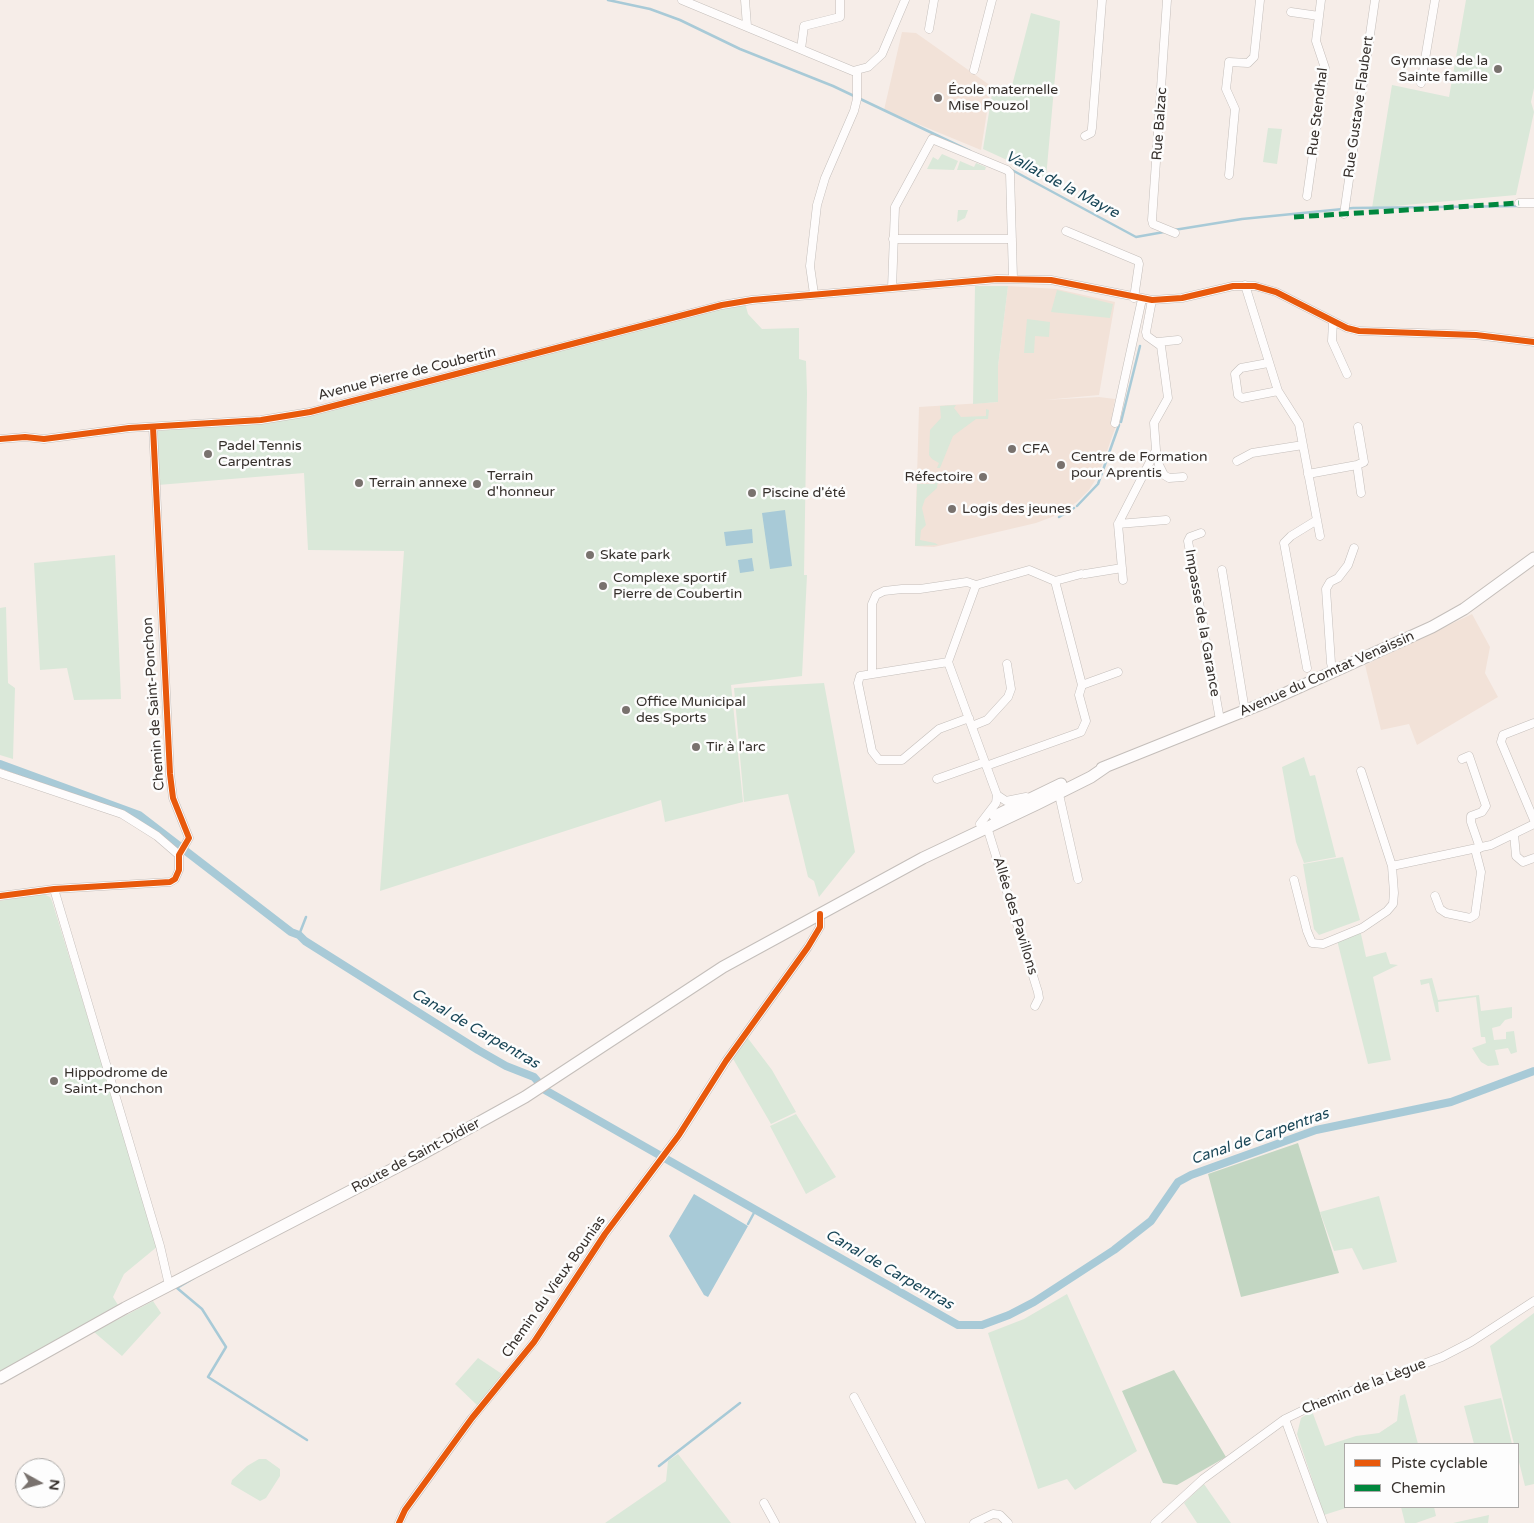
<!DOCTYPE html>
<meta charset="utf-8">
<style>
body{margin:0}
#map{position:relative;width:1534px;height:1523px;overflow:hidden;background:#f6ede8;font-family:"Varela Round",sans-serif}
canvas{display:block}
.legend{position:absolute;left:1344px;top:1443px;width:175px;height:65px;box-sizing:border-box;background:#fdfdfd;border:1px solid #adaba9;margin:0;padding:6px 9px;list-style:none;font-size:15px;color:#36302c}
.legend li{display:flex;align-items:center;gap:10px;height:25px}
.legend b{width:25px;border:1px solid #adaba9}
.north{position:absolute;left:15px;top:1458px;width:50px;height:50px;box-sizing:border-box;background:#fdfdfd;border:1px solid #adaba9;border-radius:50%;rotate:97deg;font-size:14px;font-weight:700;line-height:20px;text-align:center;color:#36302c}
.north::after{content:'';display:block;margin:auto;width:18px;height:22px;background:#79726e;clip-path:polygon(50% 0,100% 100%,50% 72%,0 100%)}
</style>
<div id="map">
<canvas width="1534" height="1523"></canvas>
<ul class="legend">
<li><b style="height:6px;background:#e8590c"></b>Piste cyclable</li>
<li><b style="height:6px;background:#00873e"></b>Chemin</li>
</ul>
<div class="north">N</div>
</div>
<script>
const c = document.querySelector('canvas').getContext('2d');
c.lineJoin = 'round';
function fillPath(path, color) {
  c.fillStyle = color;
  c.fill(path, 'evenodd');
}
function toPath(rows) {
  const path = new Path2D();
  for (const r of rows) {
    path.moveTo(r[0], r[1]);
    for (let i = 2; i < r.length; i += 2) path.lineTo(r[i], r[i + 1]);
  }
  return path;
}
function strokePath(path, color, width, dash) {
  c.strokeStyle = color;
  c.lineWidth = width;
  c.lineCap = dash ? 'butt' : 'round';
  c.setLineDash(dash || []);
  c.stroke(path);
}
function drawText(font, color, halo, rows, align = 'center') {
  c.font = font + ' "Varela Round",sans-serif';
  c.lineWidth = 5;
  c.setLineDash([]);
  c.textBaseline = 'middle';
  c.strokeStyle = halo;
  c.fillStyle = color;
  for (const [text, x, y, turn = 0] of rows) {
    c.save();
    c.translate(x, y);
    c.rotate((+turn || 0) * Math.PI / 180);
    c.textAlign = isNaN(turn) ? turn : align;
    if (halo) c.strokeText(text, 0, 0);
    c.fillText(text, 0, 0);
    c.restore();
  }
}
fillPath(toPath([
 [902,32,916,33,991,86,981,150,884,110],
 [1008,286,1057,289,1115,302,1099,395,1044,400,1099,397,1115,399,1111,422,1117,423,1098,476,1089,490,1077,502,1057,515,1036,523,934,547,915,546,919,407,998,402,998,366],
 [1472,614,1490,647,1485,673,1498,697,1417,745,1409,724,1381,730,1365,665]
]), '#f2e2d8');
fillPath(toPath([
 [1466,0,1534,0,1534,88,1531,102,1534,112,1516,195,1372,208,1392,85,1449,97],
 [1031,13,1060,21,1046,178,983,149,993,88,1009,97],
 [1268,128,1282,129,1277,164,1263,162],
 [942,154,958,161,954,170,927,169,933,157,938,160],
 [960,161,974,167,976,163,986,167,985,170,957,170],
 [958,210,968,210,965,218,957,222],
 [975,286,1008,286,998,366,998,402,973,404],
 [1057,290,1113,304,1110,318,1051,312],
 [745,303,748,314,762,329,799,328,799,359,806,361,807,393,804,575,807,575,802,676,731,685,743,802,665,822,661,800,380,891,404,551,308,550,304,473,158,485,156,431,279,421,315,415],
 [1027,319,1050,322,1049,337,1035,336,1034,353,1024,353],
 [956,405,954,408,961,417,986,416,986,409,989,410,988,419,976,419,953,436,940,468,937,468,939,463,932,459,929,455,930,430,941,418,940,406],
 [938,480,937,488,925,499,922,508,926,525,921,530,920,540,935,543,938,545,915,546,917,484,935,484,935,481],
 [115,555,121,699,74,700,67,668,40,670,34,563],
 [6,607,8,683,15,688,13,759,0,755,0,608],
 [824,683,855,852,819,897,814,881,808,877,788,794,744,802,734,688],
 [1304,757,1310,776,1315,775,1336,857,1304,863,1296,842,1282,767],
 [1343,857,1360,920,1319,935,1314,929,1303,864],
 [41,893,50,897,52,901,158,1246,124,1274,113,1297,118,1305,0,1372,0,901],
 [1358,932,1361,934,1366,957,1386,952,1390,964,1398,965,1373,977,1391,1060,1368,1064,1337,940],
 [1432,978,1438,1000,1479,995,1481,1011,1512,1007,1512,1018,1505,1020,1500,1026,1492,1028,1494,1040,1506,1039,1506,1032,1514,1031,1517,1052,1511,1054,1508,1048,1495,1050,1499,1065,1488,1066,1481,1062,1472,1048,1486,1043,1485,1037,1481,1037,1476,997,1438,1002,1439,1012,1436,1012,1429,983,1421,985,1420,980],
 [747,1037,772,1070,796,1112,771,1124,732,1057],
 [796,1114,836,1177,806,1194,770,1126],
 [1379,1196,1397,1262,1363,1270,1352,1248,1334,1251,1320,1212],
 [1067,1294,1137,1451,1075,1490,1067,1479,1038,1489,988,1333,1024,1319],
 [153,1301,161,1313,122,1356,94,1332],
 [1534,1313,1534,1484,1525,1486,1518,1458,1518,1444,1514,1444,1490,1346],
 [478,1358,502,1374,478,1406,455,1384],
 [1405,1394,1418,1444,1345,1444,1345,1507,1349,1507,1324,1515,1297,1434,1301,1418,1312,1411,1325,1446,1356,1436,1379,1433,1397,1421,1400,1396],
 [1501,1398,1512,1444,1474,1444,1464,1406],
 [678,1454,731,1523,605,1523,666,1481,668,1461],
 [259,1459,266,1459,280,1469,280,1476,266,1498,260,1501,231,1484,232,1480,247,1466],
 [1204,1484,1231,1523,1197,1523,1184,1503],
 [1401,1507,1434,1507,1436,1516,1416,1523,1405,1523],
 [1489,1515,1488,1523,1453,1523]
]), '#dae8d9');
fillPath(toPath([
 [1298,1143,1339,1273,1241,1297,1208,1174],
 [1174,1370,1226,1457,1177,1485,1163,1483,1122,1391]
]), '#c2d6c2');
fillPath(toPath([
 [785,510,792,566,770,569,762,513],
 [752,529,753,543,726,546,724,532],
 [752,558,754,571,740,573,738,560],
 [694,1194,748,1226,708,1297,704,1295,669,1236]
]), '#a8cad7');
strokePath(toPath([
 [608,0,650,9,680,20,740,49,833,86,970,151],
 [1012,170,1136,237,1164,232],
 [1174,230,1242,219,1353,208,1520,206],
 [1121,422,1140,346],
 [1077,506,1098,484,1119,425],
 [1059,517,1074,508],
 [299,935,306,917],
 [748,1224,755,1211],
 [194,1278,177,1288,202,1309,226,1347,208,1377,307,1440],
 [659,1466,740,1403]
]), '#a8cad7', 2.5);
strokePath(toPath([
 [0,764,139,815,291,932,299,935,305,941,478,1050,506,1066,534,1077,545,1090,958,1325,982,1325,1009,1315,1034,1302,1114,1250,1151,1221,1178,1182,1191,1175,1316,1130,1451,1102,1534,1071]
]), '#a8cad7', 8);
const minor = toPath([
 [682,0,853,71,868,67,882,54,905,0],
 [745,0,747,26],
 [1167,0,1152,220,1153,224,1175,233],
 [1291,12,1319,16],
 [929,29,934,0],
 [801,49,804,26,840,17,840,0],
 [974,70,992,0],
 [1421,83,1435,0],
 [1085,136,1091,133,1092,128,1102,0],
 [1229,175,1235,109,1226,89,1229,62,1248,63,1254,57,1260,0],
 [1307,196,1325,68,1316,41,1321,0],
 [1519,203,1534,203],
 [1344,214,1375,0],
 [1066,231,1138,261,1139,264,1134,298],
 [893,239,1012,239],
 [1245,285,1278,391,1299,424,1320,536],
 [892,288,895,207,932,139,1007,170,1010,173,1013,278],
 [814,294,810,266,817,205,825,178,854,111,857,99,857,71],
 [1333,321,1332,341,1347,374],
 [1158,342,1178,340],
 [1268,363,1241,368,1235,374,1238,395,1242,398,1278,391],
 [1115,423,1142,299],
 [0,439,25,437,44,439,129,428,261,420,310,412,722,305,752,300,997,279,1051,280,1152,300,1182,298,1233,286,1255,286,1276,292,1347,328,1359,331,1476,335,1534,342],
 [1156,451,1159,465,1164,475,1169,478,1183,477],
 [1237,461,1252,453,1303,445],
 [1357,465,1361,493],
 [1308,474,1357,465,1364,462,1358,427],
 [1118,524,1166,520],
 [1201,533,1190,537,1188,541,1220,720],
 [1222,570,1245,711],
 [1085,574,1122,568],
 [1123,580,1118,524,1156,450,1154,423,1168,398,1161,346,1147,336,1146,332,1152,300],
 [1055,581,1081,574],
 [976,585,1029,570,1055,581,1082,685,1079,695,1086,721,1081,732,986,766],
 [976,585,948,662,997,795,1006,801,1026,797],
 [948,662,860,676,858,683,872,751,879,760,902,760,939,729,969,718],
 [1307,668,1284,543,1291,536,1317,520],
 [1333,671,1331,663,1326,589,1330,582,1338,578,1348,565,1354,548],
 [872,674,872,604,876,595,884,591,902,589,920,589,967,582,976,585],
 [1082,685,1118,672],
 [1534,723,1503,735,1501,742,1534,820],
 [972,726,987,720,1008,697,1011,689,1007,664],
 [1462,759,1469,756,1486,806,1482,812,1471,816,1471,822,1480,848],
 [1361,771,1392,866],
 [0,773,122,814,157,836,179,855],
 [937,779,985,762],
 [1058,790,1078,879],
 [980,824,996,803,997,795],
 [987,827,1038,992,1039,998,1035,1006],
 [1514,834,1516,856,1523,862,1534,858],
 [1294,880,1307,931,1312,943,1323,944,1362,928,1387,911,1393,904,1394,893,1392,866,1491,845,1534,824],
 [54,889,160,1246,169,1285],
 [0,896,54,889,170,882,175,879,179,870,179,855,189,838,173,798,170,774,153,427],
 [1435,896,1440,909,1446,913,1470,918,1475,915,1481,872,1475,849],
 [854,1397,921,1523],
 [1285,1419,1323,1523],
 [764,1503,775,1523],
 [399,1523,405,1510,472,1418,534,1342,605,1234,679,1135,726,1061,808,947,820,927,820,914],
 [974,1523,993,1514,1000,1515,1008,1523],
 [1155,1523,1203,1479,1285,1419,1314,1405,1442,1357,1471,1342,1534,1301]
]);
const secondary = toPath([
 [1102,768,1264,703,1432,627,1464,609,1534,558],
 [995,816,1061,784],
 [0,1378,125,1308,422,1154,525,1097,723,967,923,858,1037,804,1091,777,1107,766]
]);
strokePath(minor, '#c4beba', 9);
strokePath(secondary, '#c4beba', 13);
strokePath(minor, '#fefcfc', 8);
strokePath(secondary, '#fefcfc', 11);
strokePath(toPath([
 [1294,217,1519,203]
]), '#00873e', 5, [10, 5]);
strokePath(toPath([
 [0,439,25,437,44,439,129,428,261,420,310,412,722,305,752,300,997,279,1051,280,1152,300,1182,298,1233,286,1255,286,1276,292,1347,328,1359,331,1476,335,1534,342],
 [0,896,54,889,170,882,175,879,179,870,179,855,189,838,173,798,170,774,153,427],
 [399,1523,405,1510,472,1418,534,1342,605,1234,679,1135,726,1061,808,947,820,927,820,914]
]), '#e8590c', 6);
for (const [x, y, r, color] of [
 [1498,69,5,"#79726e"],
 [938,98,5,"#79726e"],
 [1012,449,5,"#79726e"],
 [208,454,5,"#79726e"],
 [1061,465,5,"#79726e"],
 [983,477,5,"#79726e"],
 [359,483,5,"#79726e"],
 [477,484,5,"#79726e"],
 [752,493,5,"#79726e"],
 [952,509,5,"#79726e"],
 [590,555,5,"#79726e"],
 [603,586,5,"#79726e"],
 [626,710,5,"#79726e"],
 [696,747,5,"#79726e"],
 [54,1081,5,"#79726e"]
]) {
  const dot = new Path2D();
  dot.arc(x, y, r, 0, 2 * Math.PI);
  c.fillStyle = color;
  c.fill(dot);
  strokePath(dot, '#fdfdfd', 2);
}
drawText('14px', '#36302c', '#fdfdfd', [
 ["Gymnase de la",1488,61,"right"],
 ["Sainte famille",1488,77,"right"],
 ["École maternelle",948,90],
 ["Mise Pouzol",948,106],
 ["Padel Tennis",218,446],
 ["Carpentras",218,462],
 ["CFA",1022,449],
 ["Centre de Formation",1071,457],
 ["pour Aprentis",1071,473],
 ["Terrain",487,476],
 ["d'honneur",487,492],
 ["Réfectoire",973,477,"right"],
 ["Terrain annexe",369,483],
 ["Piscine d'été",762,493],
 ["Logis des jeunes",962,509],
 ["Skate park",600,555],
 ["Complexe sportif",613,578],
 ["Pierre de Coubertin",613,594],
 ["Office Municipal",636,702],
 ["des Sports",636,718],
 ["Tir à l'arc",706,747],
 ["Hippodrome de",64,1073],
 ["Saint-Ponchon",64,1089]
], 'left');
drawText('14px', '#36302c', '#fdfdfd', [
 ["Rue Gustave Flaubert",1359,107,-82],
 ["Rue Stendhal",1318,112,-83],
 ["Rue Balzac",1160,124,-86],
 ["Avenue Pierre de Coubertin",407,374,-14],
 ["Impasse de la Garance",1202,623,80],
 ["Avenue du Comtat Venaissin",1327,674,-24],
 ["Chemin de Saint-Ponchon",154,704,-94],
 ["Allée des Pavillons",1015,916,73],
 ["Route de Saint-Didier",416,1156,-28],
 ["Chemin du Vieux Bounias",554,1287,-55],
 ["Chemin de la Lègue",1364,1387,-21]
]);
drawText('italic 15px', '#1a4758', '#fdfdfd', [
 ["Vallat de la Mayre",1062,185,28],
 ["Canal de Carpentras",475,1029,30],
 ["Canal de Carpentras",1260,1137,-19],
 ["Canal de Carpentras",889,1270,30]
]);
</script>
